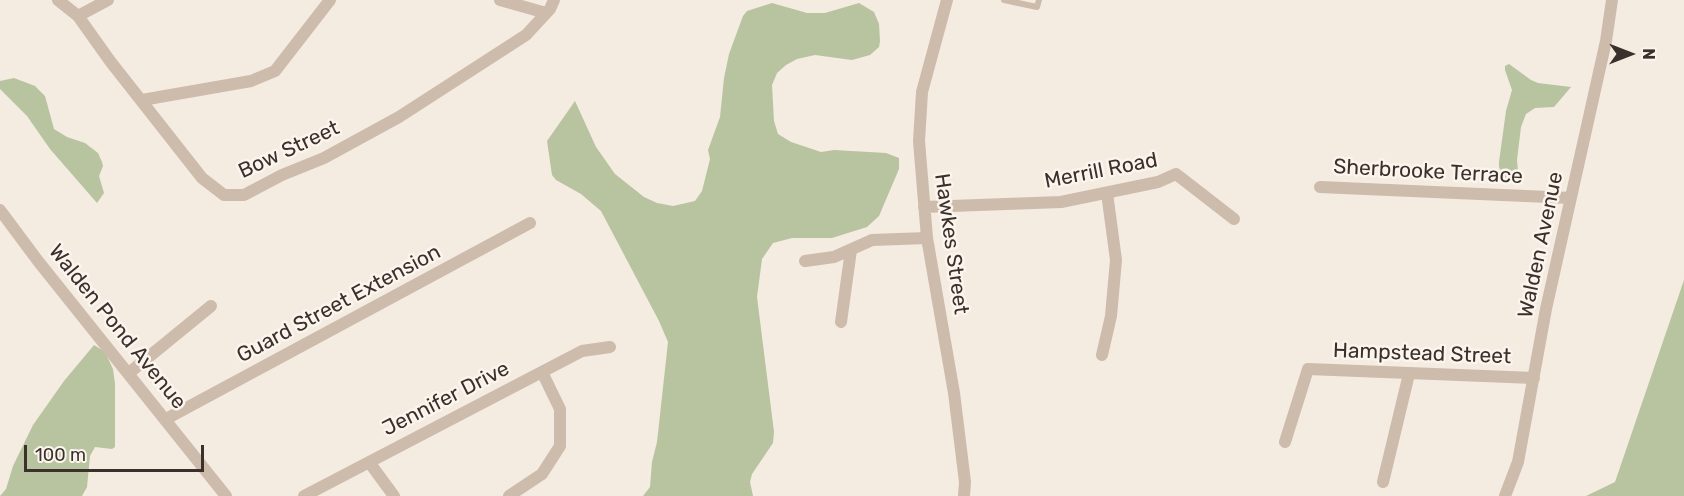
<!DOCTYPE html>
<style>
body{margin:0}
#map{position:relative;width:1684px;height:496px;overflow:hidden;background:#f4ebe1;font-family:Rubik,sans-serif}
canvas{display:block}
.north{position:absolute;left:1600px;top:24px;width:60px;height:60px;-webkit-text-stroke:4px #fbf5ee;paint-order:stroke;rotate:90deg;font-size:16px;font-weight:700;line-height:24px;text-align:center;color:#3b302b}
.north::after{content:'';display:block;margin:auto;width:21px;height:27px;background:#3b302b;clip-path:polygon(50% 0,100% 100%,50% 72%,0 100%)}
.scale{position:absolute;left:24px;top:445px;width:180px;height:27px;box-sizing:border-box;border:3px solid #3b302b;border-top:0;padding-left:8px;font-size:18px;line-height:21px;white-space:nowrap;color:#3b302b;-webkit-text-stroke:4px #fbf5ee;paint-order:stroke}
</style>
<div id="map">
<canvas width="1684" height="496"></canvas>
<div class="north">N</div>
<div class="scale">100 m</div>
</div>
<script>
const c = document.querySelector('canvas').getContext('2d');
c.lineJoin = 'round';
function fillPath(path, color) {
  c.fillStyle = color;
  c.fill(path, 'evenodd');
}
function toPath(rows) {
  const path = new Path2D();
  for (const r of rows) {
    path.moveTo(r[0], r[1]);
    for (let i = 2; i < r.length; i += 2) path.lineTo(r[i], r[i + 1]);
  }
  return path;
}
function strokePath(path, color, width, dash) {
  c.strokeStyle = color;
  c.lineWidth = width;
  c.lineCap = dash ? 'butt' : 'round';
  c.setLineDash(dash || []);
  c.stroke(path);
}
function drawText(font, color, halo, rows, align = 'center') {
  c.font = font + ' Rubik,sans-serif';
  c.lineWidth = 5;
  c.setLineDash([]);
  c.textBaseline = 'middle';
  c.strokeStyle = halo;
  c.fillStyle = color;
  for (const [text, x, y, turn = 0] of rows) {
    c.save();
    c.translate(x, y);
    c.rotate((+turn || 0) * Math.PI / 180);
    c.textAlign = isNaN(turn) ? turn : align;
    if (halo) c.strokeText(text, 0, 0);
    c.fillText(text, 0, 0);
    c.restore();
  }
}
fillPath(toPath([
 [772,3,807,13,825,13,859,3,874,12,879,24,880,41,879,47,870,55,852,60,815,55,797,59,786,65,777,73,772,85,774,121,778,134,791,142,821,152,834,150,886,153,899,158,899,169,879,216,867,227,832,238,792,238,773,243,762,259,757,297,774,432,773,443,752,474,750,482,753,496,643,496,650,487,652,462,657,442,668,342,659,321,601,211,581,194,556,180,552,175,547,141,575,101,596,147,615,174,644,197,657,203,673,206,695,201,702,191,710,159,708,150,720,117,724,78,729,54,743,16,747,11],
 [1509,64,1531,80,1538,83,1571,87,1554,107,1535,108,1526,114,1521,127,1517,160,1518,171,1510,177,1504,178,1499,167,1499,162,1506,111,1512,90,1505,70,1505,66],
 [14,78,35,86,45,96,54,129,67,137,85,143,98,153,102,162,103,166,99,176,104,193,97,203,50,149,27,116,0,89,0,81],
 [1684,280,1684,496,1586,496,1615,482],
 [94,345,105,352,113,369,115,384,115,447,112,449,95,447,90,456,87,487,82,496,0,496,6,489,13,466,33,425,64,381]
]), '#b8c4a0');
strokePath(toPath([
 [1004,0,1037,7,1039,0]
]), '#cdbbac', 6);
strokePath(toPath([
 [58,0,78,16,110,61,202,178,224,195,244,195,282,175,324,158,399,117,526,35,550,9,554,0],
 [500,0,546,13],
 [947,0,922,92,919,141,927,238,954,393,965,482,964,496],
 [78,16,108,0],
 [142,100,251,81,275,71,330,0],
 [1320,187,1571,198],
 [924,207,1061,202,1158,182,1176,174,1234,219],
 [0,210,38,261,226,496],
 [805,261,834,257,872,240,927,238],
 [841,322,851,250],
 [1102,355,1111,316,1116,260,1107,193],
 [129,373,211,306],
 [166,419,530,223],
 [1285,442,1308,369,1534,378],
 [369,462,394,496],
 [1383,482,1409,374],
 [304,496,582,351,610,347],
 [509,496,542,474,560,446,560,409,542,372],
 [1505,496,1518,462,1546,309,1606,41,1612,0]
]), '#cdbbac', 12);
drawText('21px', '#3b302b', '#fbf5ee', [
 ["Bow Street",289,150,-25],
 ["Merrill Road",1101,171,-11],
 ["Sherbrooke Terrace",1428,172,3],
 ["Hawkes Street",951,244,82],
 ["Walden Avenue",1541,245,-78],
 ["Guard Street Extension",339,304,-28],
 ["Walden Pond Avenue",117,327,51],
 ["Hampstead Street",1422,354,2],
 ["Jennifer Drive",446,399,-27]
]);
</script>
